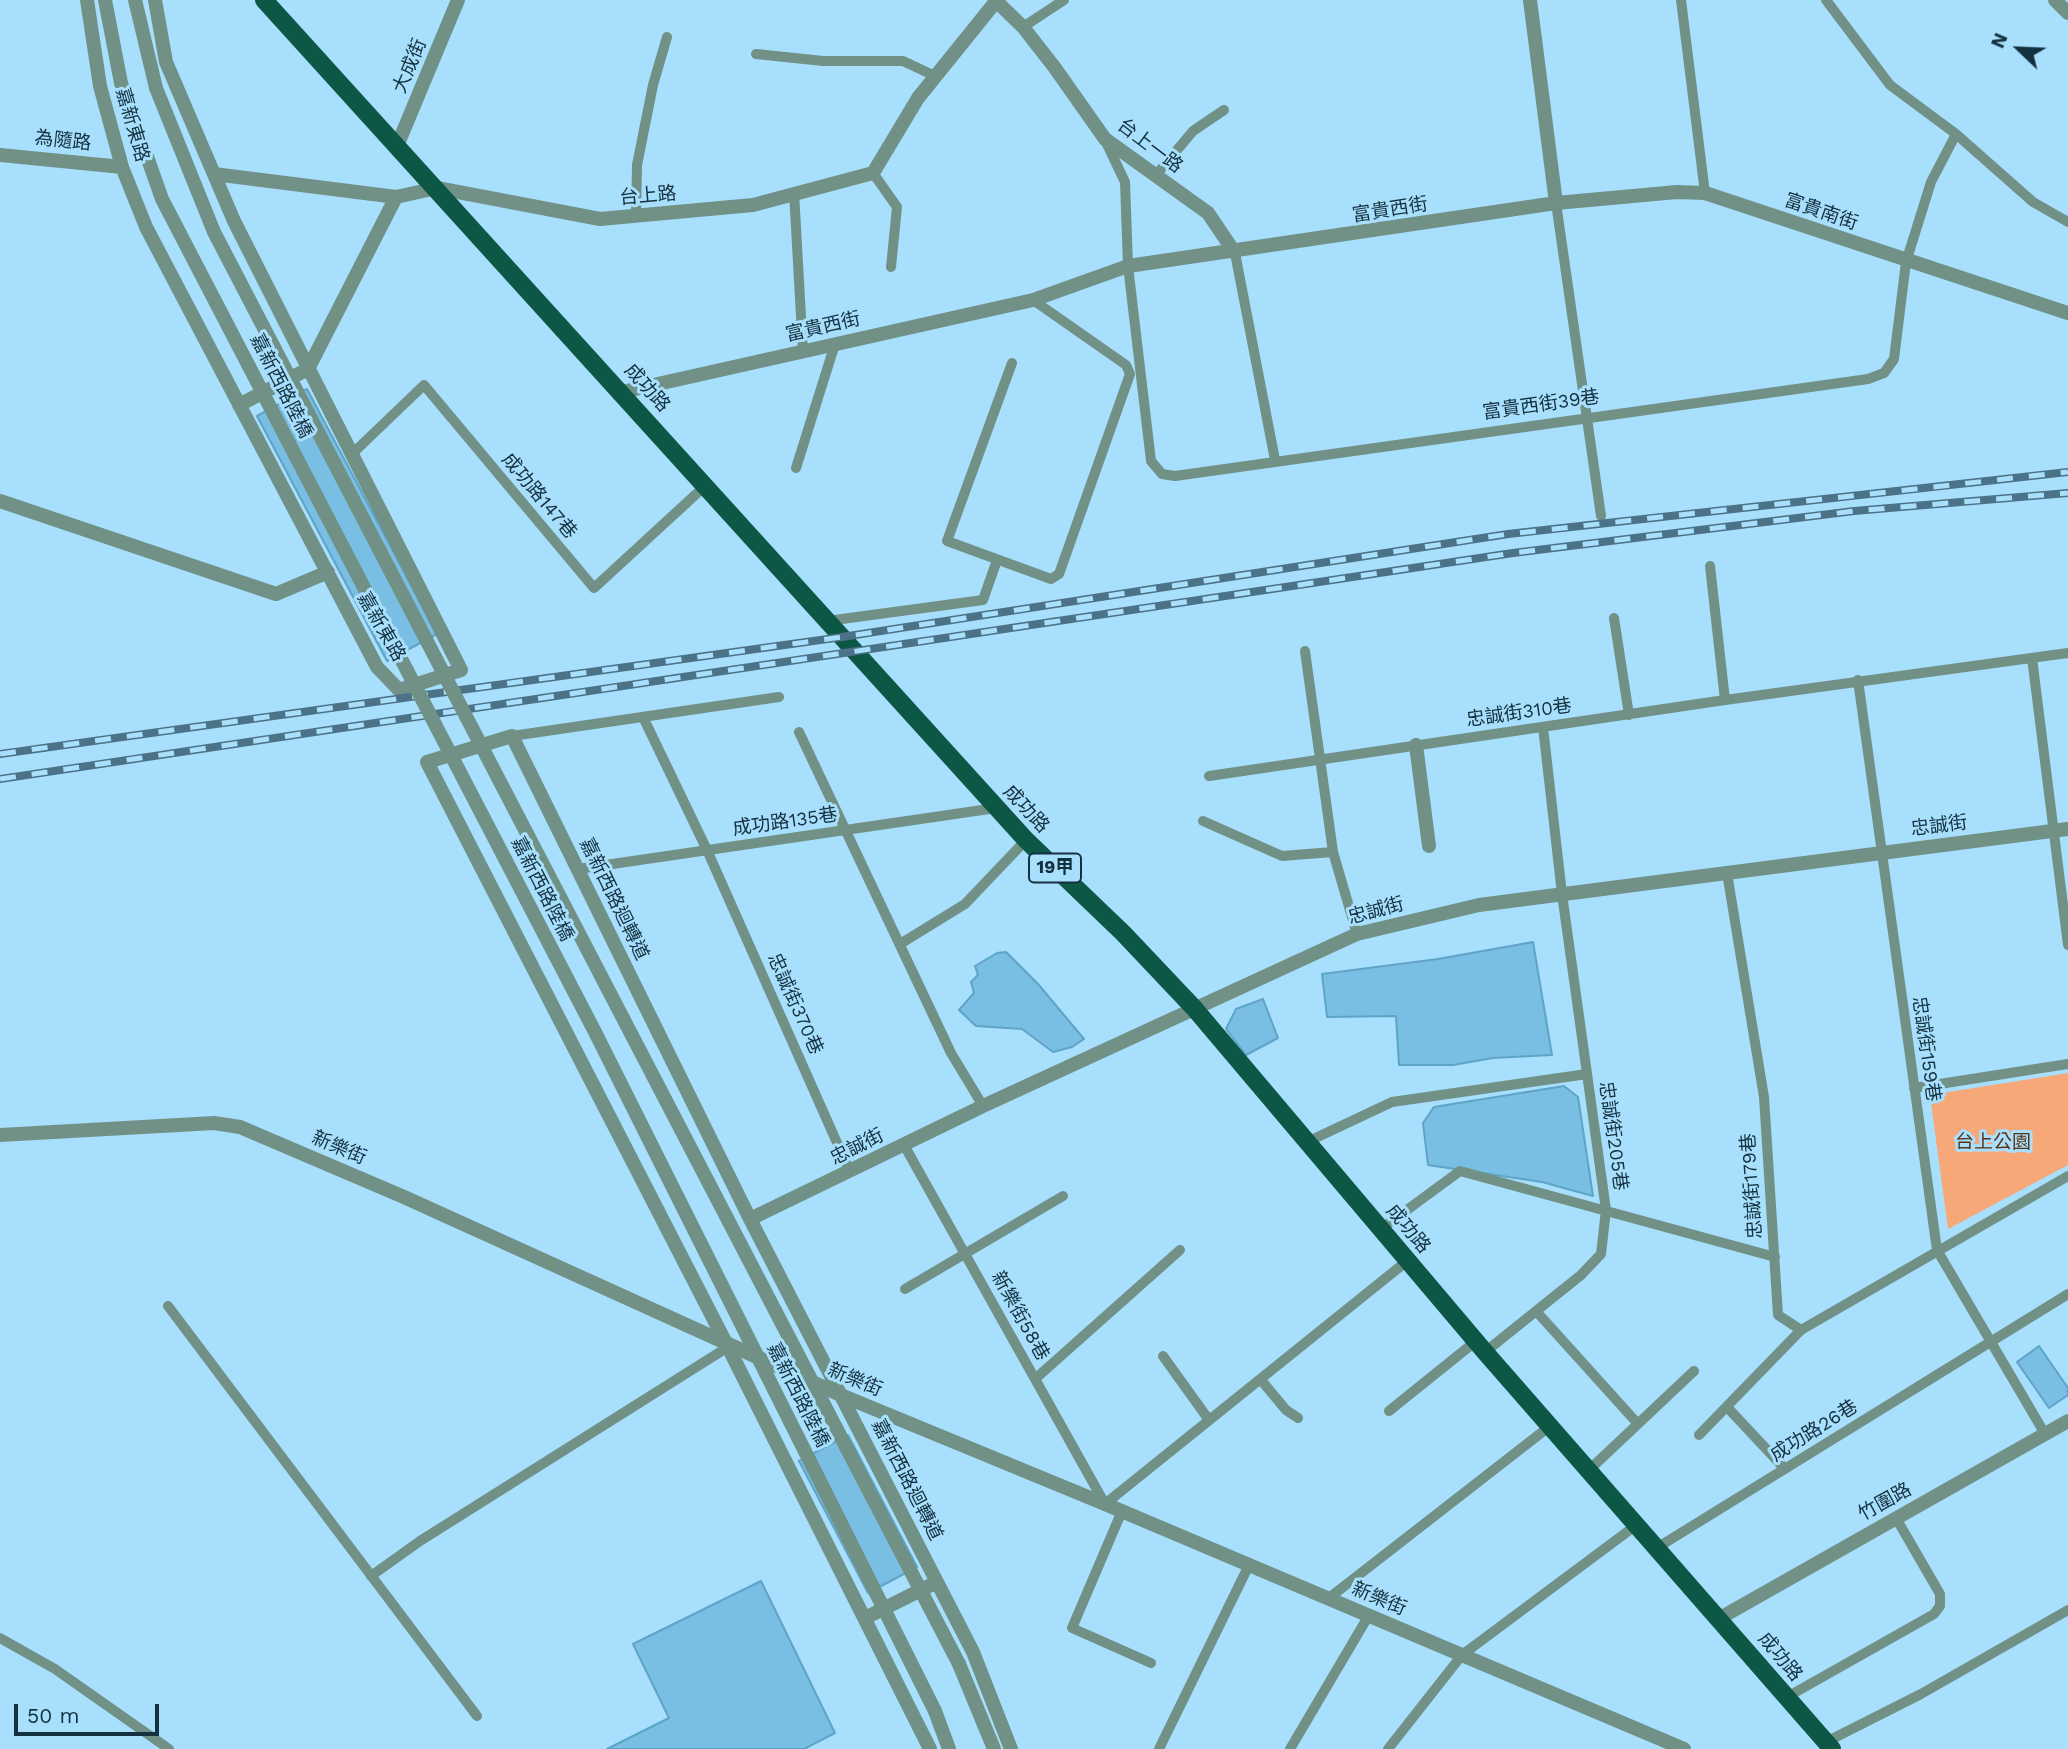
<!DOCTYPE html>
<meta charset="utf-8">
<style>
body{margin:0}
#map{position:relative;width:2068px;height:1749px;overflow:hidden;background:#a8dffd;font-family:"Work Sans",sans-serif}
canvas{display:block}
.north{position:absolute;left:1984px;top:14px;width:70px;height:70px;-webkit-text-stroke:5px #a8dffd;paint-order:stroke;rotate:293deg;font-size:19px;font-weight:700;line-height:28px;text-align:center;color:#14313f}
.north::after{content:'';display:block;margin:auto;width:24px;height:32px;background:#14313f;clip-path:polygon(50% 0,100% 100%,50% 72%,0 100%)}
.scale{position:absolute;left:14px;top:1704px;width:145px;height:32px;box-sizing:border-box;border:4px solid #14313f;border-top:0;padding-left:9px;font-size:21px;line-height:24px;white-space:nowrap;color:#14313f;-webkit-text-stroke:5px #a8dffd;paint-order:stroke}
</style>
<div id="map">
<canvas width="2068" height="1749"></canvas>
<div class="north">N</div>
<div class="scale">50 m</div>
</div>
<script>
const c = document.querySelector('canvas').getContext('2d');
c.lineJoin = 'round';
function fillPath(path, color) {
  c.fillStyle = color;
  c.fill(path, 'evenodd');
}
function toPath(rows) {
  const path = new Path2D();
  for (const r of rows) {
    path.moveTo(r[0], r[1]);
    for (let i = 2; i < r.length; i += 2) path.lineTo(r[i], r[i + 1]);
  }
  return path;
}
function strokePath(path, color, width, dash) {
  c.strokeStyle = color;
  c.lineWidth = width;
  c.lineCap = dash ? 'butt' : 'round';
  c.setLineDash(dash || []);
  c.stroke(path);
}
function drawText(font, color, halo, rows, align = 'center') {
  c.font = font + ' "Work Sans","Noto Sans TC",sans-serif';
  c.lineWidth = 6;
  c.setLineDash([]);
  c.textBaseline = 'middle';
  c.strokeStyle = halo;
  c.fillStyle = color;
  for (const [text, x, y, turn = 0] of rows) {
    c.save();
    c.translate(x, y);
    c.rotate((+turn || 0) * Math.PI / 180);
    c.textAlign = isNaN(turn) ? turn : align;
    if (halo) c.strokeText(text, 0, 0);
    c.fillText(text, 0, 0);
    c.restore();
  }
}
fillPath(toPath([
 [2068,1073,2068,1165,1948,1229,1930,1095]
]), '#f6a878');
const building = toPath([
 [307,389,437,634,387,661,257,416,307,389],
 [1533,942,1552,1055,1493,1058,1453,1065,1399,1065,1396,1016,1327,1017,1322,974,1438,959,1533,942],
 [1006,952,1038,984,1084,1039,1072,1047,1053,1052,1022,1029,976,1026,959,1010,974,993,971,982,978,975,975,966,997,953,1006,952],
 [1263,999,1278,1038,1246,1055,1226,1029,1236,1009,1263,999],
 [1564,1086,1578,1097,1593,1196,1542,1182,1428,1165,1423,1123,1434,1107,1564,1086],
 [2039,1346,2068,1388,2068,1395,2049,1408,2017,1362,2039,1346],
 [848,1435,917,1567,868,1593,799,1461,848,1435],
 [761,1581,835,1733,804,1749,607,1749,669,1718,633,1644,761,1581]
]);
fillPath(building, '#79bee3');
strokePath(building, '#5fa4c7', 2);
strokePath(toPath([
 [1681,0,1705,193],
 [1826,0,1890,85,1956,134,2033,202,2068,222],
 [1023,27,1064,0],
 [756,54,823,61,903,61,935,76],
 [1105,140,1125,182,1128,266,1151,461,1162,474,1175,476,1868,379,1884,373,1894,359,1906,262,1931,182,1956,134],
 [873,173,897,207,891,267],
 [1156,175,1193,131,1224,110],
 [794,192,803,352],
 [1556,203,1601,516],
 [636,216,637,165,653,85,667,37],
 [1235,253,1275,460],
 [1012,363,947,541,1051,579,1059,574,1130,374,1126,365,1033,300],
 [352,454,424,385,594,588,706,485],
 [796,468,835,344],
 [1710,566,1725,700,2068,653],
 [1614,618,1629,715],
 [827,621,983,600,997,560],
 [1305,651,1333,852,1357,934],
 [2032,658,2068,945],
 [1858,680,1937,1250,2045,1434],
 [643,717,707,850,850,1172],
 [799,732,951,1053,983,1106],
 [512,736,779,697],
 [1209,776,1725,700],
 [1203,821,1282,856,1333,852],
 [578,869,996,808],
 [1727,873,1764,1097,1778,1315,1801,1330],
 [900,944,965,904,1026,840],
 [1914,1088,2068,1064],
 [1307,1142,1392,1102,1587,1074],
 [904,1145,1105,1504,1407,1261],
 [1381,1229,1460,1171,1775,1257],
 [905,1289,1063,1196],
 [168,1306,477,1716],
 [1536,1311,1638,1424],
 [1485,1352,1581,1275,1601,1254,1606,1210,1562,894,1543,727],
 [1163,1356,1209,1420],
 [1035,1379,1180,1250],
 [1261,1380,1286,1410,1298,1418],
 [1727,1407,1785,1469],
 [1389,1411,1476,1341],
 [1699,1435,1801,1330,2068,1176],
 [1588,1471,1694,1371],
 [1122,1511,1072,1628,1151,1663],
 [1655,1549,2068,1294],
 [371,1576,420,1541,728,1347],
 [1329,1598,1550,1426],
 [0,1638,55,1669,169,1749],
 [1787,1697,1934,1614,1940,1606,1940,1594,1896,1518],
 [1826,1742,1921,1694,2068,1610],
 [1159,1749,1249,1565],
 [1290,1749,1369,1615],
 [1388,1749,1462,1655,1635,1526]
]), '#719186', 10);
strokePath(toPath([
 [87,0,100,86,122,167,146,227,377,667,399,690,461,670,234,221,166,62,155,0],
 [995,0,1023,27,1055,68,1105,139,1208,213,1235,253],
 [1530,0,1556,203],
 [2055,0,2068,13],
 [397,146,458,0],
 [0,155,122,167],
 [214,174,396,197,437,188,600,219,753,205,873,173,918,98,997,0],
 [622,392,1033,300,1128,266,1556,203,1677,192,1705,193,2068,313],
 [239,405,308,369,396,197],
 [0,501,276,594,328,572],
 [1416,745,1429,846],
 [750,1219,983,1106,1357,934,1479,905,2068,829],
 [865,1618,937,1582],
 [1720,1618,2068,1421],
 [930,1749,728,1347,427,762,512,736,750,1219,973,1652,1011,1749]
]), '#719186', 14);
strokePath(toPath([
 [105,0,121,83],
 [135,0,156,88],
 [0,1135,214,1123,240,1127,404,1197,843,1396,1105,1504,1684,1749],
 [959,1664,994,1749],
 [935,1711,949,1749]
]), '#719186', 14);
strokePath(toPath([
 [264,0,1026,840,1123,933,1194,1008,1485,1352,1832,1749]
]), '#0c5745', 18);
const rail = toPath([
 [0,754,842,637,1508,534,2068,472],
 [0,779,1513,553,1854,511,2068,493]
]);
strokePath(rail, '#4b7286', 8);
strokePath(rail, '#a8dffd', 5, [16]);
strokePath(toPath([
 [121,83,162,199,595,1032,935,1711],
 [156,88,214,232,959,1664]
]), '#719186', 14);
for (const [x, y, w] of [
 [1055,868,52]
]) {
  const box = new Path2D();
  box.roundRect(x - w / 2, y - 14.5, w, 29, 5);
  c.fillStyle = '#a8dffd';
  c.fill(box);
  strokePath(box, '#14313f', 2);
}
drawText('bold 18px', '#14313f', null, [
 ["19甲",1055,868]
]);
drawText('19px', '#14313f', '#a8dffd', [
 ["大成街",410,66,-67],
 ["嘉新東路",132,125,74],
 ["為隨路",63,141,6],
 ["台上一路",1150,146,37],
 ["台上路",648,196,-5],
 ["富貴西街",1390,210,-9],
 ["富貴南街",1821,212,19],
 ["富貴西街",823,327,-13],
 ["嘉新西路陸橋",281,386,63],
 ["成功路",647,388,48],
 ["富貴西街39巷",1541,405,-8],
 ["成功路147巷",539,496,50],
 ["嘉新東路",381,627,60],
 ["忠誠街310巷",1519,713,-8],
 ["成功路",1026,809,47],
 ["成功路135巷",785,822,-8],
 ["忠誠街",1939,826,-7],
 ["嘉新西路陸橋",542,889,63],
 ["嘉新西路迴轉道",614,899,64],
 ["忠誠街",1376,911,-15],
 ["忠誠街370巷",795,1004,66],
 ["忠誠街159巷",1926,1049,82],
 ["忠誠街205巷",1613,1136,82],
 ["忠誠街",857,1147,-27],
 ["新樂街",339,1148,23],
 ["忠誠街179巷",1752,1186,-94],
 ["成功路",1408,1229,50],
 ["新樂街58巷",1020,1316,61],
 ["新樂街",855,1380,23],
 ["嘉新西路陸橋",798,1395,63],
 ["成功路26巷",1814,1431,-32],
 ["嘉新西路迴轉道",907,1480,63],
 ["竹圍路",1885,1502,-29],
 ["新樂街",1379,1599,23],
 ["成功路",1780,1657,50]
]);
drawText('19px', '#5e3111', '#a8dffd', [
 ["台上公園",1993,1142]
]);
</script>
